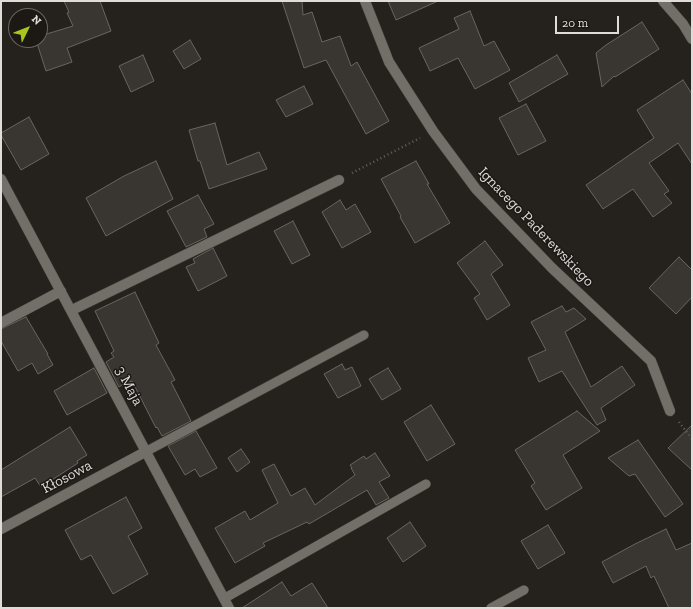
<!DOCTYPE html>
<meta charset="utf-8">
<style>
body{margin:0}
#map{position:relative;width:693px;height:609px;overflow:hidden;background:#25221d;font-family:"Zilla Slab",serif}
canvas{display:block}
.frame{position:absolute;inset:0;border:2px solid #dfddda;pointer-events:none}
.north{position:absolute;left:8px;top:8px;width:40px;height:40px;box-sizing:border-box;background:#1c1814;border:1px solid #6a6763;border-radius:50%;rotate:47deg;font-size:11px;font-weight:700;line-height:16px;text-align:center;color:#dfddda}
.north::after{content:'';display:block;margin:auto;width:14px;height:18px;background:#a8c71c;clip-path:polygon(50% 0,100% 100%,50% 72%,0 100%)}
.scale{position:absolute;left:555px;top:16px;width:64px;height:18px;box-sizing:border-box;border:2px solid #dfddda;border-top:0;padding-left:5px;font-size:12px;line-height:14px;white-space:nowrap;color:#dfddda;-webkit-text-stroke:3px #1c1814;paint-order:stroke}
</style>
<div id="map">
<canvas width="693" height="609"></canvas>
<div class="frame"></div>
<div class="north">N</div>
<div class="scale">20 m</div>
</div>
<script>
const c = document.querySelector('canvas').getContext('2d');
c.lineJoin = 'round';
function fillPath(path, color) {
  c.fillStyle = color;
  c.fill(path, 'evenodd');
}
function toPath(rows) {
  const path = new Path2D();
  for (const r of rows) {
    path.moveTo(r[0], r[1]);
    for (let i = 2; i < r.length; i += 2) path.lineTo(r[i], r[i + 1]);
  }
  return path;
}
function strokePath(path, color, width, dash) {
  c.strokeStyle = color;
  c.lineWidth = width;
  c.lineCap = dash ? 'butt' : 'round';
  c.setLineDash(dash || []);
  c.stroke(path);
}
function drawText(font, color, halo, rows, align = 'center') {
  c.font = font + ' "Zilla Slab",serif';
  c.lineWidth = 3;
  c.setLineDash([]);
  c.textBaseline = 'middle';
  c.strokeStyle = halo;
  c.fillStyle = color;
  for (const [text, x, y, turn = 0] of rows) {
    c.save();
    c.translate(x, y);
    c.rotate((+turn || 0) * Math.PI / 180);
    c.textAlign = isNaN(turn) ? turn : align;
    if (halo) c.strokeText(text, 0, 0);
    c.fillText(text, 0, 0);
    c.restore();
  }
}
const building = toPath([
 [64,1,100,1,111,31,67,48,72,62,46,71,36,40,40,40,40,36,73,26,67,13,69,12,64,1],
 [282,1,302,1,303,15,312,12,322,42,340,36,351,66,357,62,389,121,366,134,326,60,304,68,282,1],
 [388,1,438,1,396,20,388,1],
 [470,11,484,46,494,41,510,70,475,89,458,58,430,71,419,48,459,29,454,18,470,11],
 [642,22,659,49,615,77,614,76,602,87,596,53,606,45,642,22],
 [190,40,201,59,184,69,173,51,190,40],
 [143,55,154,81,131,92,119,66,143,55],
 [557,55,568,74,519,102,509,83,557,55],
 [683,80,692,94,692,164,678,143,649,163,669,191,664,194,672,203,653,217,633,189,603,209,586,185,654,138,637,110,683,80],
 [304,86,313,104,286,117,276,100,304,86],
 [526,104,546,141,518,155,499,118,526,104],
 [29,117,49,154,21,170,1,135,1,133,29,117],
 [215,123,227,165,259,152,267,169,209,189,200,161,198,161,189,130,215,123],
 [156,161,173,199,106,236,86,198,124,176,156,161],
 [416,161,429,184,427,184,450,223,415,243,400,217,401,216,381,179,416,161],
 [198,195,214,224,204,229,207,237,186,247,167,211,198,195],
 [340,200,346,210,355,204,371,232,342,248,322,212,340,200],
 [293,221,310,255,292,264,274,231,293,221],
 [485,241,503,265,491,274,510,305,487,320,474,298,480,294,457,263,485,241],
 [213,248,227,276,198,291,186,267,195,263,193,259,213,248],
 [679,257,692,270,692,297,676,314,649,288,679,257],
 [135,292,159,343,156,345,175,380,171,382,191,421,162,436,157,427,156,428,132,381,127,383,126,382,119,387,106,362,114,357,111,353,114,351,95,311,135,292],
 [562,306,566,312,574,308,586,319,565,332,591,387,622,366,635,385,601,408,606,420,597,425,562,371,539,382,528,358,546,350,531,322,562,306],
 [26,317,48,354,47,354,53,365,38,374,32,363,18,371,1,341,1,329,26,317],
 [342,364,345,370,352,367,361,386,338,398,324,374,342,364],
 [94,368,107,393,67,415,54,391,94,368],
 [388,368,401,389,382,400,369,379,388,368],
 [431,405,455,444,427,461,404,422,431,405],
 [577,411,600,431,563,455,582,488,546,510,531,486,535,483,515,450,577,411],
 [692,425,692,470,668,448,692,425],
 [70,427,87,455,77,461,78,463,41,487,35,478,1,497,1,470,70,427],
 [196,431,217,468,200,477,195,469,185,475,168,446,196,431],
 [638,440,683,504,665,517,635,474,629,476,608,458,638,440],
 [241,449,250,462,237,472,228,458,241,449],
 [375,453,390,476,379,482,389,498,376,505,367,490,309,524,307,522,263,543,265,546,235,563,215,528,245,511,250,520,278,503,262,470,274,464,291,496,305,488,315,505,355,475,351,468,352,468,350,465,364,456,366,459,375,453],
 [126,497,142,528,128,536,148,574,113,594,91,555,81,560,65,530,126,497],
 [410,522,426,546,403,562,387,538,410,522],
 [548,525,565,553,538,569,521,541,548,525],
 [666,529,676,550,692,543,692,608,669,608,654,576,651,578,646,566,613,583,602,562,635,544,666,529],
 [282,582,291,596,312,583,328,608,242,608,282,582]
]);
fillPath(building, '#393530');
strokePath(building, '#696560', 1);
const lane = toPath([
 [147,451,364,335],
 [225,598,426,484],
 [491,608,524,590]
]);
const street = toPath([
 [365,1,389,62,433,131,476,189,552,268,651,361,670,411],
 [1,179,229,608],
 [72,310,339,180],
 [1,323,61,291],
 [1,529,147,451]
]);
const secondary = toPath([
 [663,1,683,24,692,39]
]);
strokePath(lane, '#403d3a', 10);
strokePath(street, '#403d3a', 11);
strokePath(secondary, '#403d3a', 11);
strokePath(toPath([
 [352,173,420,138],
 [679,422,692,439]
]), '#63605c', 2.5, [1, 3]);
strokePath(lane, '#726e68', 9);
strokePath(street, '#726e68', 10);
strokePath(secondary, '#726e68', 10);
drawText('15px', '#dfddda', '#1c1814', [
 ["Ignacego Paderewskiego",536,227,46],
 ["3 Maja",129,386,62],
 ["Kłosowa",67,477,-28]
]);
</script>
